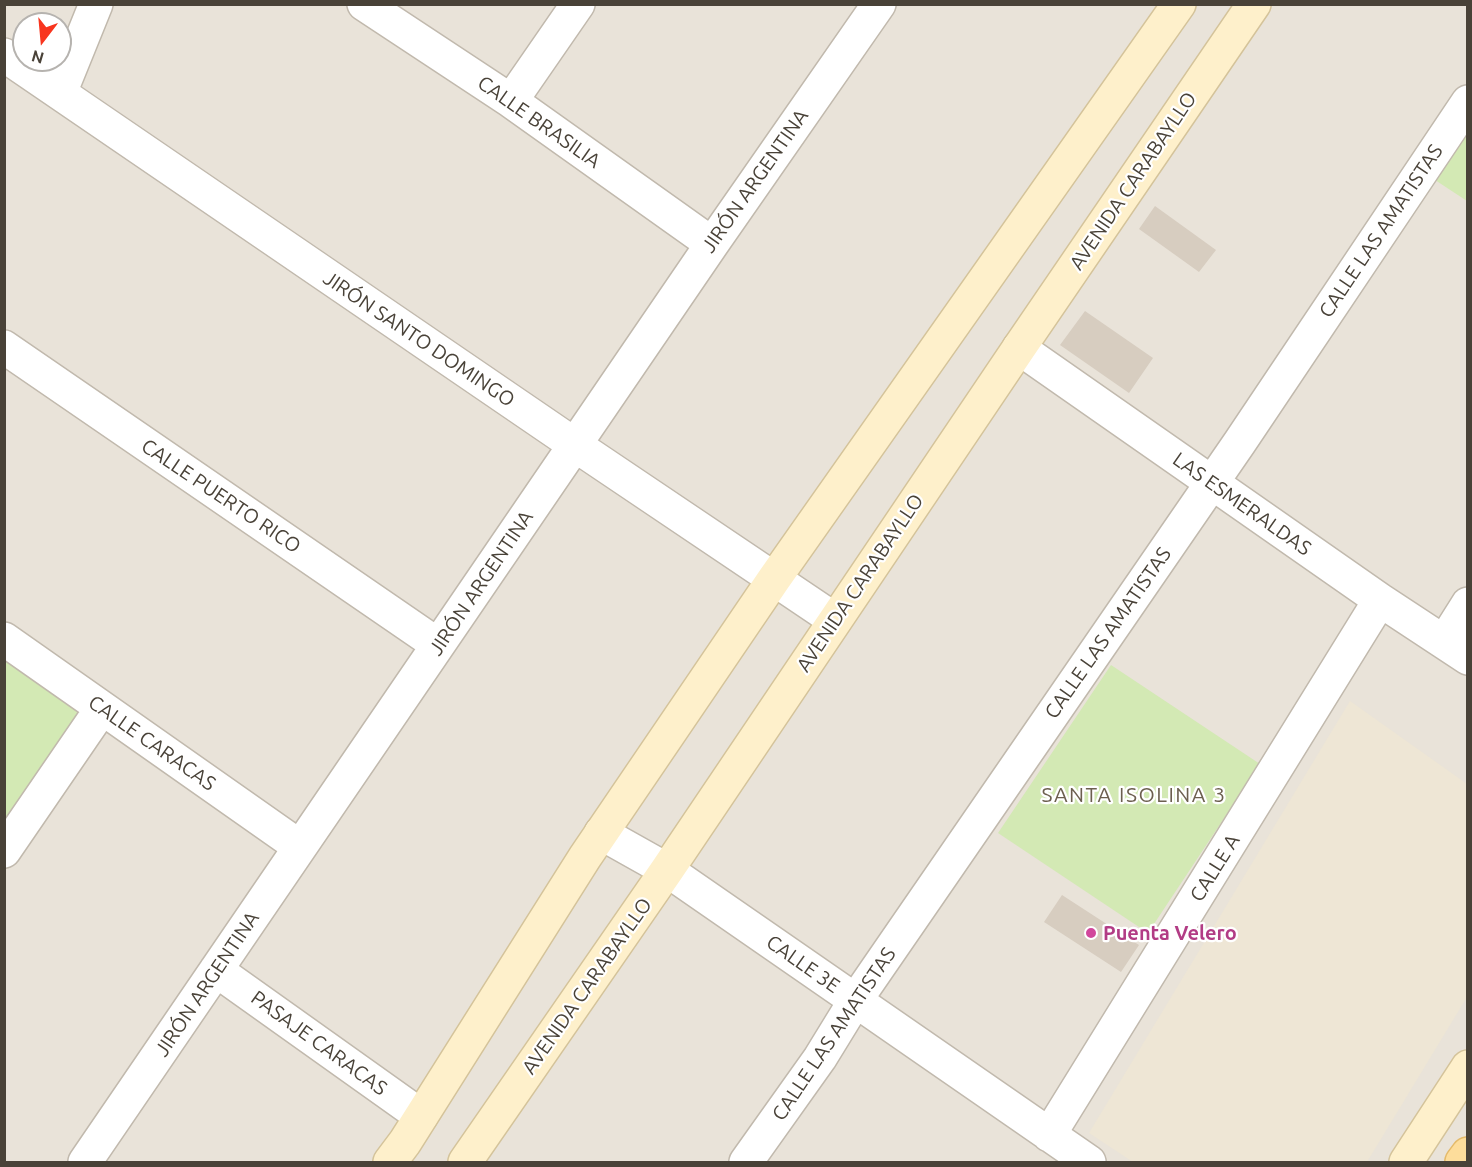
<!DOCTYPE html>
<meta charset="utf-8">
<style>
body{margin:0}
#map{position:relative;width:1472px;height:1167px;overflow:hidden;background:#f5f1ea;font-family:Ubuntu,sans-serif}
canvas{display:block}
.frame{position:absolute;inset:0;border:6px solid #494238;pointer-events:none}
.north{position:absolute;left:12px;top:12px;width:60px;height:60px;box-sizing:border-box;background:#fff;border:2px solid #b6b3af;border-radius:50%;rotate:196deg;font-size:16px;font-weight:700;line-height:24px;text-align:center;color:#494238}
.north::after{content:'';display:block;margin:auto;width:21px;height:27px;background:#f8351e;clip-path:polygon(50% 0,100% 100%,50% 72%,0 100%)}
</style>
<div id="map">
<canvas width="1472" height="1167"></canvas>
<div class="frame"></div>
<div class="north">N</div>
</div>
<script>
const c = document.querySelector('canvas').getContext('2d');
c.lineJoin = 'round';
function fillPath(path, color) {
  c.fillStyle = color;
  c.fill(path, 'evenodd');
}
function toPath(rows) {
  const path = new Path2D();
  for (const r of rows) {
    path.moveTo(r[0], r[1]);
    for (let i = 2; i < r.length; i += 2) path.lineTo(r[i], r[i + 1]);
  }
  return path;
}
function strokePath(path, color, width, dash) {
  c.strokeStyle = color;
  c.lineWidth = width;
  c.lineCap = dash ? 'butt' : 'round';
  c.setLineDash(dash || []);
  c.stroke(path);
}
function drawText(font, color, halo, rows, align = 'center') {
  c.font = font + ' Ubuntu,sans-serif';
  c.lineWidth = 4.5;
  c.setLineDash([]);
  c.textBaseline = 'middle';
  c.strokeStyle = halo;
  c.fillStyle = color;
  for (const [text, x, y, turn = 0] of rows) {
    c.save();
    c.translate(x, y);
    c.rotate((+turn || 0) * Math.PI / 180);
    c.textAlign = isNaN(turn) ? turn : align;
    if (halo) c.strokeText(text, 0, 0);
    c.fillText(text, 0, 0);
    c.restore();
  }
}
fillPath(toPath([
 [5,5,1467,5,1467,1162,5,1162],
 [24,24,60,24,60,60,24,60]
]), '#e9e3d9');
fillPath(toPath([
 [1350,701,1467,784,1467,997,1367,1162,1133,1162,1089,1133]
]), '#eee6d5');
fillPath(toPath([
 [1467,125,1467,201,1432,178],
 [5,658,81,712,5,824],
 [1111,665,1260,764,1148,933,998,833]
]), '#d3e9b4');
fillPath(toPath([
 [1155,206,1216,250,1199,272,1139,229],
 [1085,311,1153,358,1129,393,1060,345],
 [1062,895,1139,945,1121,972,1044,922]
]), '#d7cdc0');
const street = toPath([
 [364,4,511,101,712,244],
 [4,55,575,445,835,620],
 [60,93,96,4],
 [511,101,578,4],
 [4,347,438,645],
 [1019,348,1380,600,1468,658],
 [4,639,300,847],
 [1444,642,1468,604],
 [601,833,667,870,1089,1162],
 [4,851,102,708],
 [216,970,421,1116],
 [1049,1135,1380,600],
 [85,1162,712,244,879,4],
 [746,1162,820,1058,855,1001,1240,442,1468,102]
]);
const secondary = toPath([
 [390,1162,405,1142,585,857,774,579,1179,4],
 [465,1162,667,870,1019,348,1254,4],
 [1406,1162,1468,1067]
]);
const primary = toPath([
 [1462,1162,1468,1154]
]);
strokePath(street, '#c1b9ad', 36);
strokePath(secondary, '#d4c39a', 36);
strokePath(primary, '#e4ba6a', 36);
strokePath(street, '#fff', 33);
strokePath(secondary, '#fef0cb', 33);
strokePath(primary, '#fddd9b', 33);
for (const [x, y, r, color] of [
 [1091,933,6,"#d1479c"]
]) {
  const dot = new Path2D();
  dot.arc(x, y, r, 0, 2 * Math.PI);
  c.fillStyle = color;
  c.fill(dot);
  strokePath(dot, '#fff', 2);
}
drawText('20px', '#494238', '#fff', [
 ["CALLE BRASILIA",539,122,35],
 ["JIRÓN ARGENTINA",755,181,-55],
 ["AVENIDA CARABAYLLO",1133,181,-56],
 ["CALLE LAS AMATISTAS",1381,231,-56],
 ["JIRÓN SANTO DOMINGO",419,339,34],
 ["CALLE PUERTO RICO",221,496,34],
 ["LAS ESMERALDAS",1242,504,35],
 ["JIRÓN ARGENTINA",481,583,-56],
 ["AVENIDA CARABAYLLO",860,583,-56],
 ["CALLE LAS AMATISTAS",1108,633,-55],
 ["CALLE CARACAS",152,743,35],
 ["CALLE A",1215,868,-58],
 ["CALLE 3E",803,964,35],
 ["JIRÓN ARGENTINA",207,984,-56],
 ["AVENIDA CARABAYLLO",587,986,-55],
 ["CALLE LAS AMATISTAS",834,1034,-56],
 ["PASAJE CARACAS",319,1043,36]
]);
drawText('bold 20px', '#b23c85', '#fff', [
 ["Puenta Velero",1103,933]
], 'left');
c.letterSpacing = '1.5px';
drawText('21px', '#6c5f4f', '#fff', [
 ["SANTA ISOLINA 3",1134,795]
]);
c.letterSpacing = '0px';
</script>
